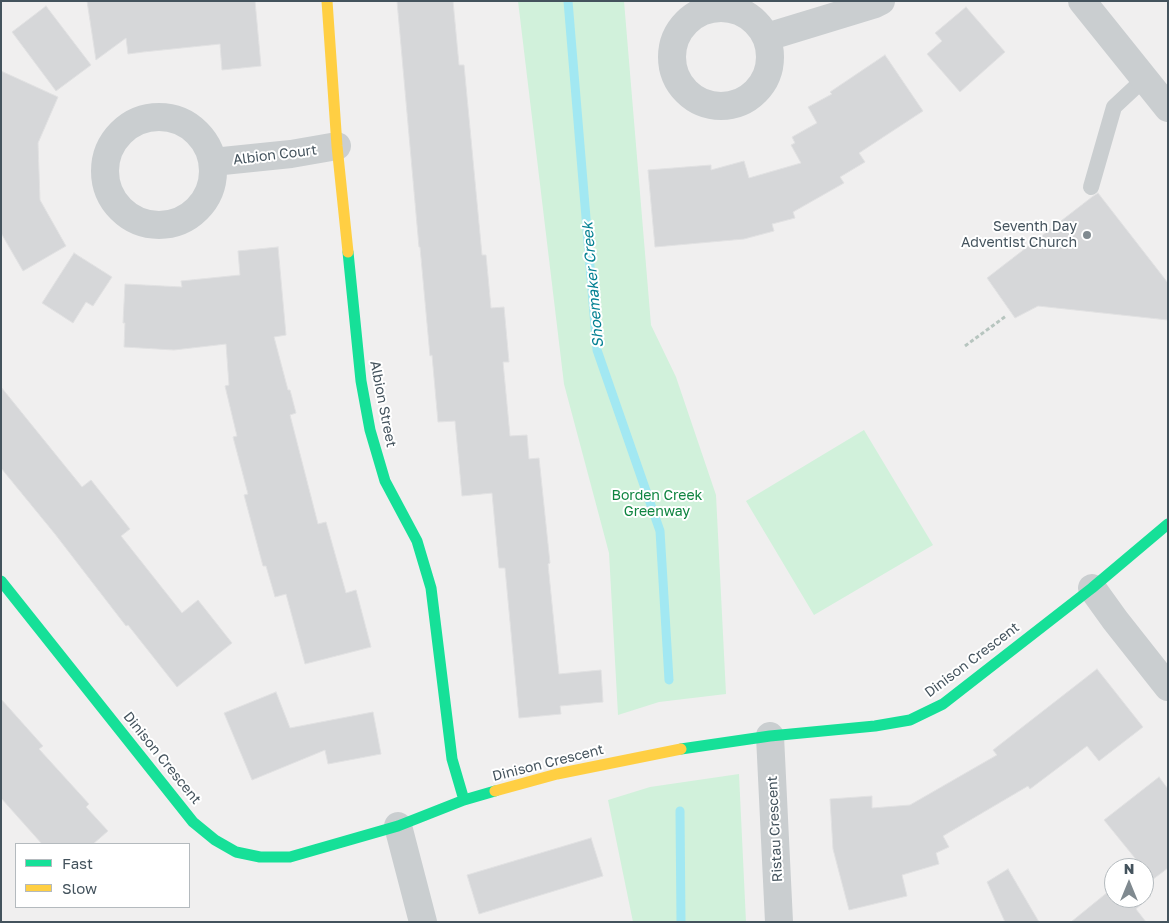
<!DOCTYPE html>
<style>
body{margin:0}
#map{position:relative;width:1169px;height:923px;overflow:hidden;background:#f0efef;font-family:"Golos Text",sans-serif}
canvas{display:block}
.frame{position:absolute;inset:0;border:2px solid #44535d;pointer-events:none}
.legend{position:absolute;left:15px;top:843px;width:175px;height:65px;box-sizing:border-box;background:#fff;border:1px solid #b4babe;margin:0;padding:6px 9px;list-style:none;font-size:15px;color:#44535d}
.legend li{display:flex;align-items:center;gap:10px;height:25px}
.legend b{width:25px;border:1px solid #b4babe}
.north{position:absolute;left:1104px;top:858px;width:50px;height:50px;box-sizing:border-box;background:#fff;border:1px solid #b4babe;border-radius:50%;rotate:0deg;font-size:14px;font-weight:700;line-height:20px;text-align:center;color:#44535d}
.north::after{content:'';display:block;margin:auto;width:18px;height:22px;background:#808a90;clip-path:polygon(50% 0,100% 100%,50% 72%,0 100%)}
</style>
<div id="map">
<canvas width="1169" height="923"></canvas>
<div class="frame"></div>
<ul class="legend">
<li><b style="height:6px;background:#16e098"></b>Fast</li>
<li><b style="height:6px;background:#ffcf43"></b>Slow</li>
</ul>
<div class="north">N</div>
</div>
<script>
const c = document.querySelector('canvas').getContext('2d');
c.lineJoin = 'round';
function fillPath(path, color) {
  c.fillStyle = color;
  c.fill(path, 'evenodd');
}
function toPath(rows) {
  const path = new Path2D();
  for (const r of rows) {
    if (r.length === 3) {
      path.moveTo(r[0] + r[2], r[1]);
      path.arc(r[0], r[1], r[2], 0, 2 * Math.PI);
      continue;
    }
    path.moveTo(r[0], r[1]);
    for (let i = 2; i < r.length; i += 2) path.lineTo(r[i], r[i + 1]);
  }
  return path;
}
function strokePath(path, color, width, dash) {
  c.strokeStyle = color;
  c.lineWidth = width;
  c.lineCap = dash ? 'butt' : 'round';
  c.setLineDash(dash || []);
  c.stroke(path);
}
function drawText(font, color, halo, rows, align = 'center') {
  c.font = font + ' "Golos Text",sans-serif';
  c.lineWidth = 4;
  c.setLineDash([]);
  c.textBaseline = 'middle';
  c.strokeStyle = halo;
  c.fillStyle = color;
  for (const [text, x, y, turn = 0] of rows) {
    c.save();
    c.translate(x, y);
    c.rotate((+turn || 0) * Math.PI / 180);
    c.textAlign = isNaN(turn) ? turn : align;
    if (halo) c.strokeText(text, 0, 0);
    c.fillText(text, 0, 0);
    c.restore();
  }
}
fillPath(toPath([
 [518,1,624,1,651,325,676,377,716,495,726,694,659,702,618,715,609,553,564,384],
 [864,430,933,545,814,615,746,501],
 [739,774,746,922,633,922,608,800,650,787]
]), '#d1f1db');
strokePath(toPath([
 [568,1,597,350,660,531,669,680],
 [680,811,681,922]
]), '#a2e8f2', 9);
const building = toPath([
 [87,1,255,1,261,66,222,70,220,44,143,52,128,54,126,38,96,60,87,1],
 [397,1,453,1,459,65,464,65,482,255,486,255,491,308,504,307,509,362,503,362,510,436,527,435,529,459,539,458,550,563,548,564,559,674,601,670,603,702,560,706,561,714,519,718,505,568,499,568,492,493,462,496,455,421,438,422,432,355,430,356,420,247,419,247,397,1],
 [46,6,91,65,56,91,12,32,46,6],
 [966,7,1005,52,960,92,927,54,942,41,935,33,966,7],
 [885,55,923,111,859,153,865,162,840,177,844,183,793,212,795,218,772,224,774,231,744,239,655,247,648,170,711,165,711,170,744,161,749,178,801,163,791,145,795,143,792,137,817,123,808,107,832,94,830,92,885,55],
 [1,71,58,97,38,143,40,200,66,246,23,271,1,233,1,71],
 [1098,193,1168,283,1168,320,1038,306,1015,318,987,278,1092,197,1098,193],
 [278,247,286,335,274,337,288,390,290,390,296,413,290,415,318,524,326,522,346,593,356,590,371,647,305,664,286,594,275,597,266,566,263,566,244,495,248,494,233,437,237,436,225,386,229,385,226,344,174,350,124,347,125,323,123,323,125,284,182,287,181,281,240,275,238,251,278,247],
 [74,253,112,277,93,306,86,302,73,323,42,303,74,253],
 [1,387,82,487,91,480,130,529,121,536,182,613,198,600,232,643,177,687,128,625,126,626,55,534,1,468,1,387],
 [1097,669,1143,727,1099,761,1087,746,1030,789,1028,786,943,836,949,847,936,853,939,864,902,875,907,896,849,910,833,849,830,799,872,796,872,808,910,805,997,755,993,750,1097,669],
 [276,692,290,728,373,712,381,754,328,764,325,750,252,780,224,713,276,692],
 [1,699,43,746,39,749,89,804,86,807,108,831,93,844,42,844,1,798,1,699],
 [1159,777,1168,789,1168,868,1152,880,1144,870,1144,868,1143,868,1104,820,1159,777],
 [591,838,603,876,479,914,467,875,591,838],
 [1008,869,1039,922,1005,922,987,882,1008,869],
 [1114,887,1114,898,1144,898,1144,888,1151,896,1136,909,1146,922,1071,922,1114,887]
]);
fillPath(building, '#d6d7d9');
strokePath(building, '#e1e1e2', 1);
strokePath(toPath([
 [965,346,1006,316]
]), '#b7c5bf', 3, [4, 2.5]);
strokePath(toPath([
 [1091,187,1114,107,1144,79]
]), '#caced0', 16);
strokePath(toPath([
 [1082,1,1168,108],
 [721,57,49],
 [767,37,875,4,881,1],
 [159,171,54],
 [213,162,291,154,337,146],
 [1092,588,1115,620,1168,687],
 [770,736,779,922],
 [398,826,423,922]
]), '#caced0', 28);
strokePath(toPath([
 [348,252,361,381,370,430,385,481,417,541,431,588,452,759,464,800],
 [1,581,193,822,215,840,236,852,260,857,290,857,398,826,464,800,495,791],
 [681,749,770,736,875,726,910,720,943,704,1092,588,1168,524]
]), '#16e098', 11);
strokePath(toPath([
 [327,1,337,146,348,252],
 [495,791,557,774,681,749]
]), '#ffcf43', 11);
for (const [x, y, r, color] of [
 [1087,235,5,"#808a90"]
]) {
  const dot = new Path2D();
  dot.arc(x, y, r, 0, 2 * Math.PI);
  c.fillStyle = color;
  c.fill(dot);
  strokePath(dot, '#fff', 2);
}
drawText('14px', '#44535d', '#fff', [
 ["Albion Court",275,155,-7],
 ["Albion Street",383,404,79],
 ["Dinison Crescent",972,660,-37],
 ["Dinison Crescent",162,758,51],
 ["Dinison Crescent",548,763,-14],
 ["Ristau Crescent",775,829,-93]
]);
drawText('14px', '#44535d', '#fff', [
 ["Seventh Day",1077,227],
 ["Adventist Church",1077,243]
], 'right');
drawText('14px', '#0f8440', '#fff', [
 ["Borden Creek",657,496],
 ["Greenway",657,512]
]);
drawText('italic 15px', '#048193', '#fff', [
 ["Shoemaker Creek",593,285,-95]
]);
</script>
